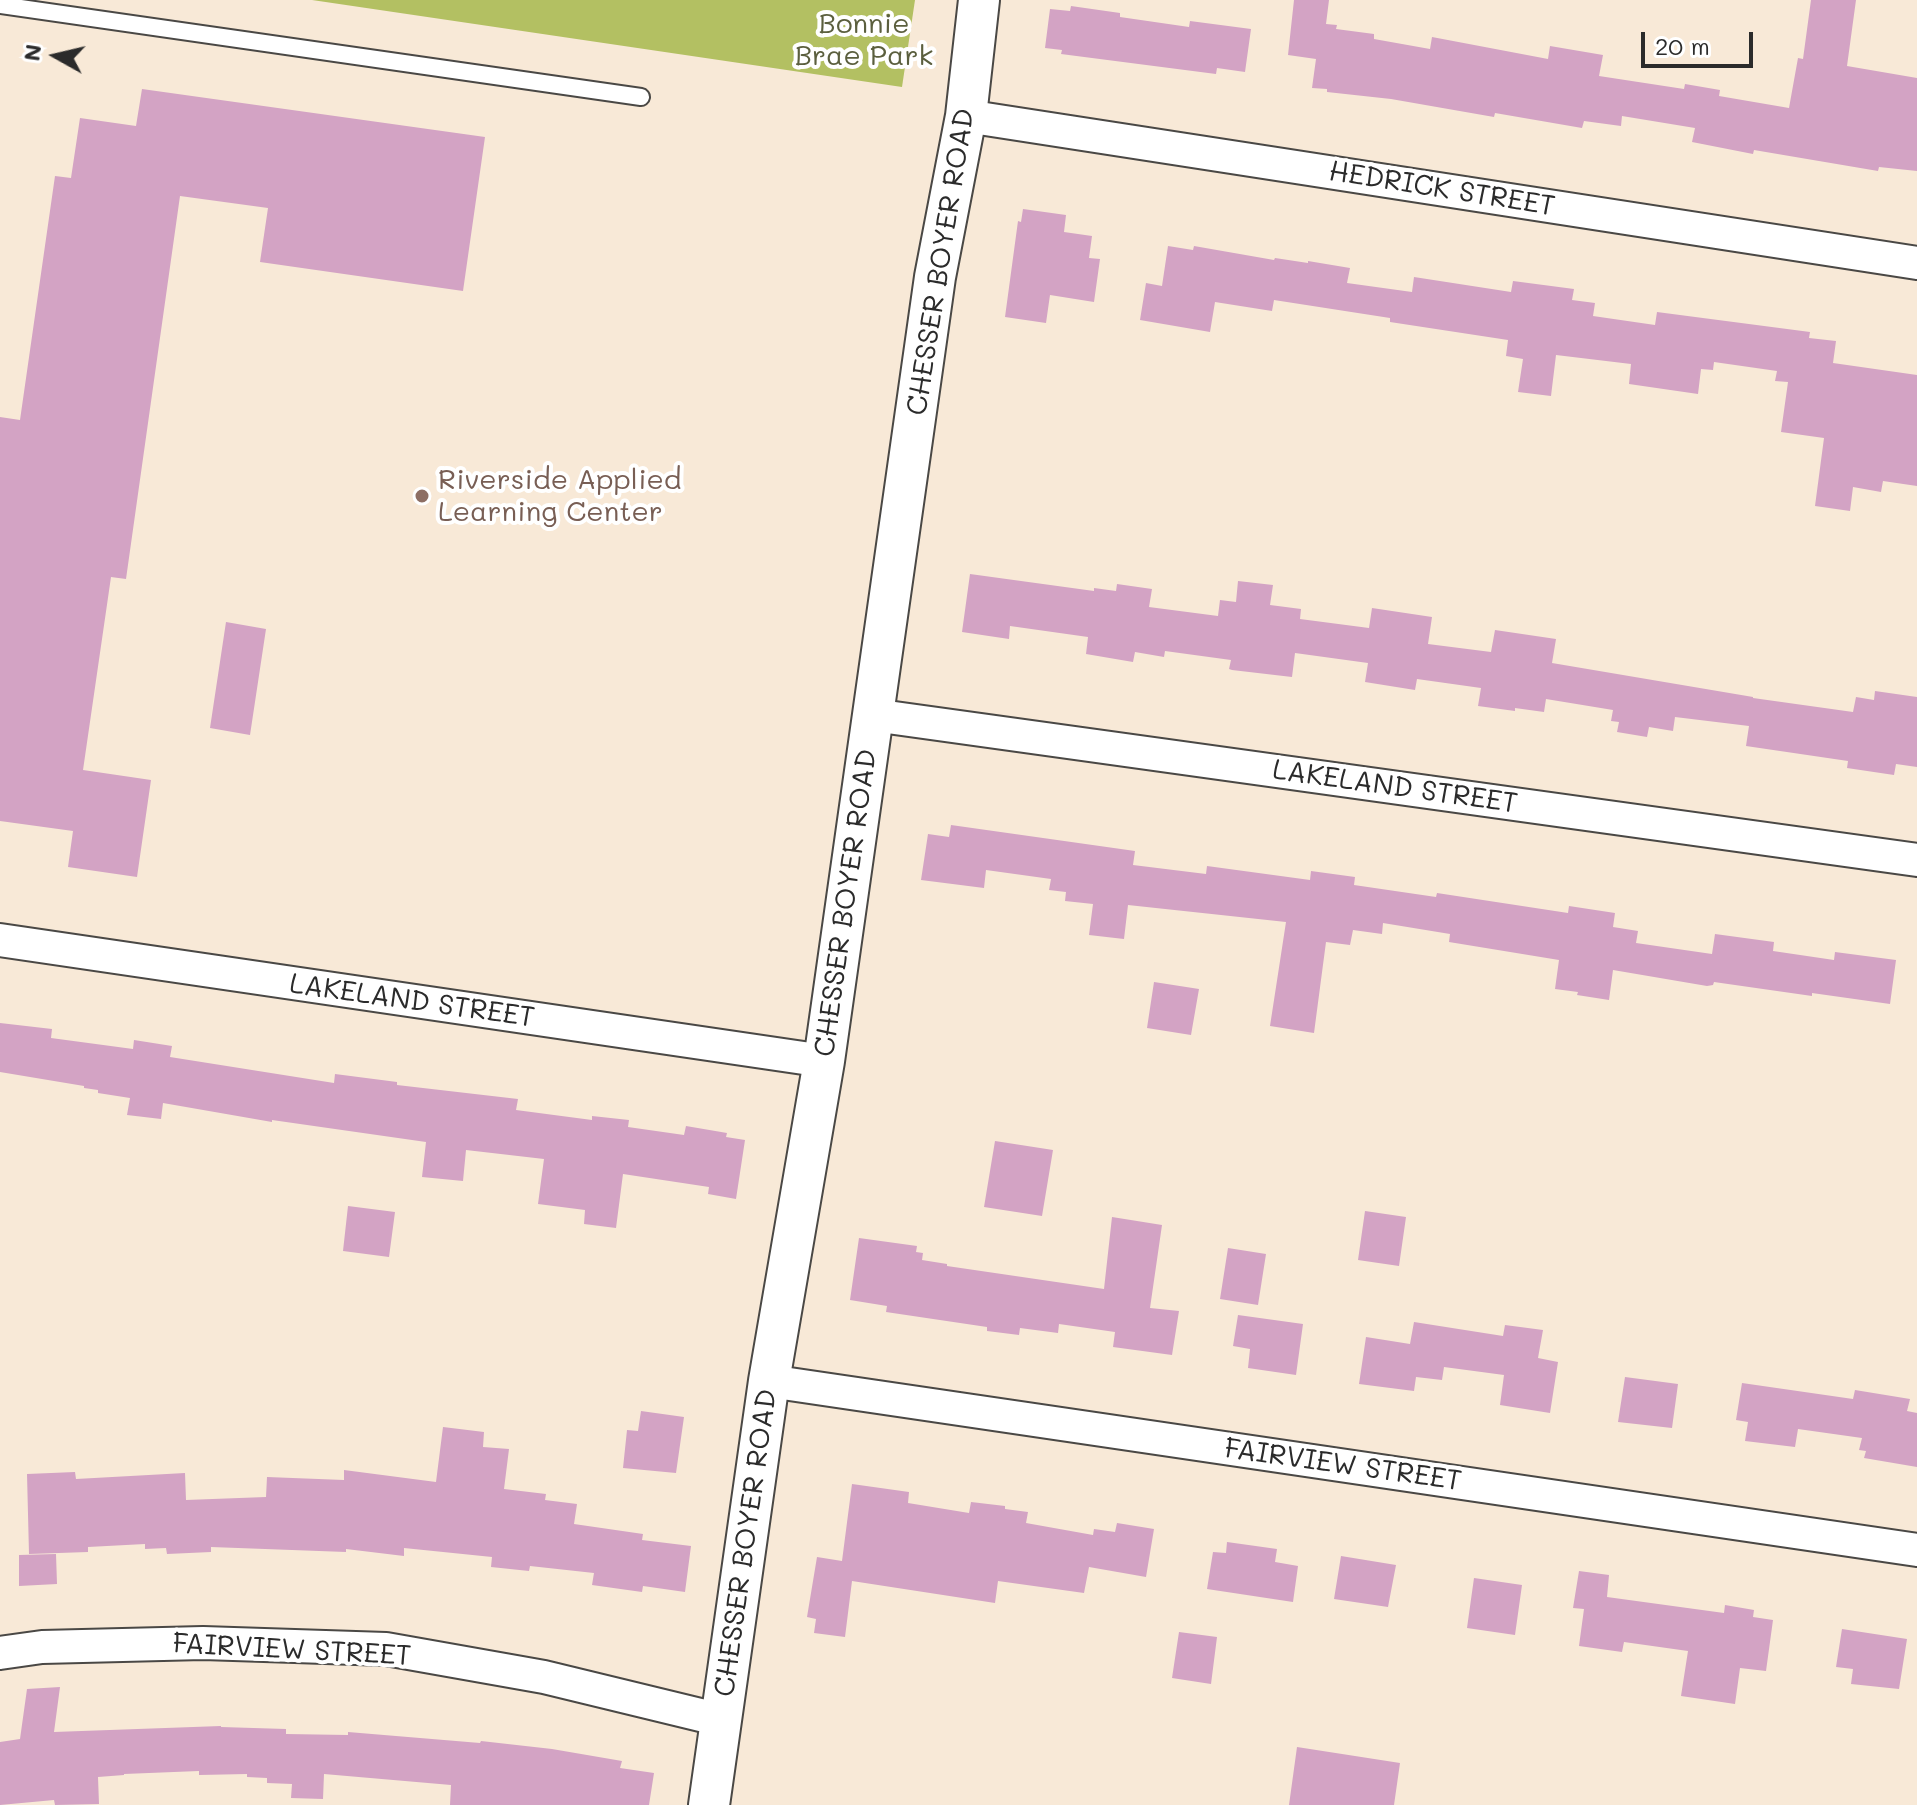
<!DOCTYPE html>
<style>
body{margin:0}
#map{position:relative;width:1917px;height:1805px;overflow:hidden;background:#f8e9d7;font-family:Mali,sans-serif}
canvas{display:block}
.north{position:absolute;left:16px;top:16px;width:80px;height:80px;-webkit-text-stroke:6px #fff;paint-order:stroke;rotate:278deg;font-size:22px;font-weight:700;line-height:32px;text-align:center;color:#2b2b2b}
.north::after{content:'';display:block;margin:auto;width:28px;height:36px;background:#2b2b2b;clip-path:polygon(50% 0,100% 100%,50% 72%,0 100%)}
.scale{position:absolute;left:1641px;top:32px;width:112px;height:36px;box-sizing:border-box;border:4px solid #2b2b2b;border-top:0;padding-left:10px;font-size:24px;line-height:28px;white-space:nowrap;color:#2b2b2b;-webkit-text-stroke:6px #fff;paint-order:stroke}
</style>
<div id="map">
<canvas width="1917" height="1805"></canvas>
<div class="north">N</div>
<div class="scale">20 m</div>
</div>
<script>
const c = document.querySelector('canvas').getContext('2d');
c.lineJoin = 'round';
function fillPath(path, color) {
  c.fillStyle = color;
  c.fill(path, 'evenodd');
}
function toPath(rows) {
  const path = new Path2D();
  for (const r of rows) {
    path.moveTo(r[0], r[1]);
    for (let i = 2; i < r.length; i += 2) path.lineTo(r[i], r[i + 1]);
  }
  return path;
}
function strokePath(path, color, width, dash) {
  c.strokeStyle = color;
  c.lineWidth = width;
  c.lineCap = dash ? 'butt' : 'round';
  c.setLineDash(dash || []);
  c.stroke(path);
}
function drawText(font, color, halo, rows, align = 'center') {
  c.font = font + ' Mali,sans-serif';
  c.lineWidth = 8;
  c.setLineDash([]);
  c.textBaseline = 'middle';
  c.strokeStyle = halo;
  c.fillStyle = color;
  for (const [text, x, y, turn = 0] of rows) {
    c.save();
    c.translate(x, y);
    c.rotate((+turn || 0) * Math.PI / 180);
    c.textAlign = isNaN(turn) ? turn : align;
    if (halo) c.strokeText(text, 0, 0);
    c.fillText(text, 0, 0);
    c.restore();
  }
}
fillPath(toPath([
 [312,0,915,0,902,87]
]), '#b3c062');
fillPath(toPath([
 [1294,0,1329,0,1326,24,1337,25,1336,29,1374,34,1374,39,1430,49,1432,37,1548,59,1550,46,1603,55,1599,76,1684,89,1685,84,1720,90,1719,96,1789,108,1798,58,1803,59,1811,0,1856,0,1847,66,1917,78,1917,171,1879,167,1878,171,1754,150,1753,154,1692,142,1695,128,1622,116,1621,126,1584,121,1582,128,1495,113,1494,117,1391,99,1327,92,1327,89,1312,88,1316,59,1288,55],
 [1071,6,1120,13,1120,17,1189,27,1190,21,1251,29,1245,72,1217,68,1216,74,1061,54,1062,50,1045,48,1050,9,1070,11],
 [142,89,485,137,463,291,260,262,268,208,180,196,126,579,111,577,83,770,151,780,137,877,68,867,73,831,0,821,0,417,20,420,55,176,71,178,80,118,136,126],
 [1023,209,1066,215,1064,232,1092,236,1089,258,1100,259,1094,302,1050,295,1046,323,1005,317,1018,221,1021,222],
 [1168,246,1193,250,1194,246,1274,260,1275,258,1308,263,1308,261,1350,268,1347,283,1412,292,1414,277,1511,292,1513,281,1574,289,1572,300,1595,303,1593,316,1655,325,1657,312,1810,332,1809,338,1836,341,1833,363,1917,375,1917,486,1883,481,1881,492,1853,487,1850,511,1815,506,1824,438,1781,432,1788,382,1775,381,1777,371,1714,362,1713,370,1701,369,1698,394,1629,384,1631,364,1556,355,1551,396,1518,392,1523,359,1506,356,1508,340,1390,322,1390,318,1274,300,1272,311,1215,302,1210,332,1140,320,1146,283,1162,286],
 [970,574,1094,591,1094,588,1116,591,1117,584,1152,589,1149,607,1218,616,1220,600,1236,602,1238,581,1273,585,1270,605,1301,609,1300,619,1369,628,1372,608,1432,617,1428,644,1491,652,1495,630,1556,639,1552,663,1753,697,1753,698,1853,712,1856,697,1874,700,1875,691,1917,697,1917,767,1896,764,1894,775,1847,768,1848,761,1746,746,1749,726,1675,717,1673,731,1649,727,1647,737,1617,732,1619,722,1611,721,1613,710,1546,699,1544,712,1515,708,1515,711,1478,706,1481,688,1417,679,1415,690,1365,682,1368,663,1295,653,1292,677,1232,670,1229,669,1231,660,1165,651,1164,657,1135,652,1133,662,1086,654,1088,637,1010,626,1009,639,962,632],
 [226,622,266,629,250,735,210,728],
 [951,825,1135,851,1133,865,1206,874,1207,866,1310,880,1311,871,1355,877,1354,885,1436,897,1437,893,1568,913,1569,906,1615,913,1613,927,1638,931,1636,943,1712,954,1715,934,1774,942,1773,951,1834,960,1835,952,1896,960,1890,1004,1812,993,1812,996,1714,982,1713,985,1707,986,1613,970,1609,1000,1577,995,1578,992,1555,989,1559,960,1449,942,1450,934,1383,923,1382,934,1353,930,1350,945,1326,942,1314,1033,1270,1026,1286,922,1128,905,1124,939,1089,935,1093,904,1065,901,1066,892,1049,890,1051,879,986,870,984,888,921,880,928,834,949,837],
 [1154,982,1199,989,1191,1035,1147,1028],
 [0,1023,52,1029,51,1038,133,1049,134,1040,172,1046,170,1057,334,1083,335,1074,397,1082,397,1085,518,1099,516,1110,592,1120,592,1116,629,1120,628,1127,684,1135,686,1126,727,1133,726,1137,745,1140,736,1199,708,1194,709,1187,623,1174,616,1228,584,1224,585,1210,538,1204,544,1159,466,1150,463,1181,422,1177,426,1142,272,1120,272,1122,163,1103,161,1119,127,1115,130,1098,98,1093,98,1090,84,1088,84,1086,0,1072],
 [995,1141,1053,1150,1042,1216,984,1207],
 [348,1206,395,1212,389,1257,343,1251],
 [1365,1211,1406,1217,1399,1266,1358,1260],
 [1112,1217,1162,1225,1150,1308,1179,1311,1172,1355,1113,1347,1115,1332,1059,1324,1058,1333,1020,1328,1019,1335,987,1331,987,1327,886,1312,887,1306,850,1300,859,1238,917,1246,916,1252,923,1253,922,1260,947,1264,947,1266,1104,1289],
 [1228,1248,1266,1254,1258,1305,1220,1299],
 [1238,1315,1303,1324,1296,1375,1248,1368,1250,1349,1233,1346],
 [1414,1322,1503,1336,1505,1325,1543,1330,1538,1358,1558,1362,1550,1413,1500,1405,1504,1375,1444,1367,1442,1380,1416,1377,1414,1391,1359,1384,1366,1337,1410,1344],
 [1625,1377,1678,1384,1672,1428,1618,1422],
 [1742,1383,1853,1399,1855,1390,1910,1399,1907,1411,1917,1413,1917,1467,1864,1458,1866,1451,1859,1450,1862,1438,1798,1429,1795,1447,1745,1441,1748,1422,1736,1420],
 [641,1411,684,1417,676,1473,623,1468,627,1430,638,1431],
 [443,1427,484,1432,483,1447,509,1449,504,1489,546,1494,545,1500,577,1504,574,1524,643,1534,642,1540,691,1546,685,1592,643,1586,642,1592,592,1585,594,1573,530,1566,529,1571,491,1567,492,1557,404,1548,404,1556,346,1549,346,1552,211,1547,211,1552,167,1554,166,1548,145,1549,145,1544,88,1547,88,1552,29,1554,27,1474,75,1472,76,1479,185,1473,186,1500,266,1497,267,1477,344,1480,344,1470,436,1482],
 [852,1484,909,1492,908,1503,969,1513,971,1502,1005,1506,1005,1509,1028,1512,1026,1523,1093,1535,1094,1529,1115,1532,1117,1523,1154,1529,1146,1577,1089,1567,1084,1593,998,1581,995,1603,852,1581,845,1637,814,1633,816,1619,807,1617,817,1557,842,1561],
 [1227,1542,1277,1549,1275,1562,1298,1566,1293,1602,1207,1589,1213,1552,1226,1553],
 [56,1554,57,1584,19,1586,19,1555],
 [1341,1556,1396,1565,1388,1607,1334,1599],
 [1579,1571,1609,1575,1607,1597,1724,1613,1725,1605,1754,1610,1753,1617,1773,1620,1766,1671,1740,1668,1735,1704,1681,1696,1688,1651,1624,1642,1622,1652,1579,1646,1584,1609,1573,1608],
 [1474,1578,1522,1585,1515,1635,1467,1628],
 [1842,1629,1907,1639,1899,1689,1851,1684,1853,1669,1836,1667],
 [1179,1632,1217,1637,1211,1684,1172,1678],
 [60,1687,54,1732,221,1726,221,1727,286,1729,286,1734,348,1735,348,1732,480,1743,481,1741,552,1749,622,1761,620,1768,654,1773,649,1805,450,1805,451,1785,324,1774,323,1799,291,1798,292,1784,267,1783,267,1778,247,1777,247,1774,199,1775,199,1771,124,1774,124,1775,98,1777,99,1804,55,1805,54,1800,0,1805,0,1742,20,1739,27,1689],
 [1297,1747,1400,1763,1394,1805,1289,1805]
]), '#d3a3c4');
const service = toPath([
 [0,5,641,97]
]);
const minor = toPath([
 [966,116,1917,263],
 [873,715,1917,860],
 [0,940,824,1061],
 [769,1381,1917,1550],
 [0,1653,42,1647,203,1643,386,1649,544,1677,721,1720]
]);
const tertiary = toPath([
 [709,1805,769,1381,824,1061,935,277,966,116,979,0]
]);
strokePath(service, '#4a4845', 20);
strokePath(minor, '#4a4845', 36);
strokePath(tertiary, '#4a4845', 44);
strokePath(service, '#fff', 16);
strokePath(minor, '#fff', 32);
strokePath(tertiary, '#fff', 40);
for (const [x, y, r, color] of [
 [422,496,8,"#8d6e63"]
]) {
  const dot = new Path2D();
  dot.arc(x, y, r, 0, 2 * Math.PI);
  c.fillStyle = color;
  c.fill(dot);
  strokePath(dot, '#fff', 3);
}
drawText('28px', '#5b5f3e', '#fff', [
 ["Bonnie",864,24],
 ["Brae Park",864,56]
]);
drawText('28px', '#2b2b2b', '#fff', [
 ["HEDRICK STREET",1442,189,9],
 ["CHESSER BOYER ROAD",941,262,-81],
 ["LAKELAND STREET",1395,787,8],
 ["CHESSER BOYER ROAD",846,903,-82],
 ["LAKELAND STREET",412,1001,8],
 ["FAIRVIEW STREET",1343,1465,8],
 ["CHESSER BOYER ROAD",746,1543,-82],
 ["FAIRVIEW STREET",292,1650,3]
]);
drawText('28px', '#785e54', '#fff', [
 ["Riverside Applied",438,480],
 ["Learning Center",438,512]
], 'left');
</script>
